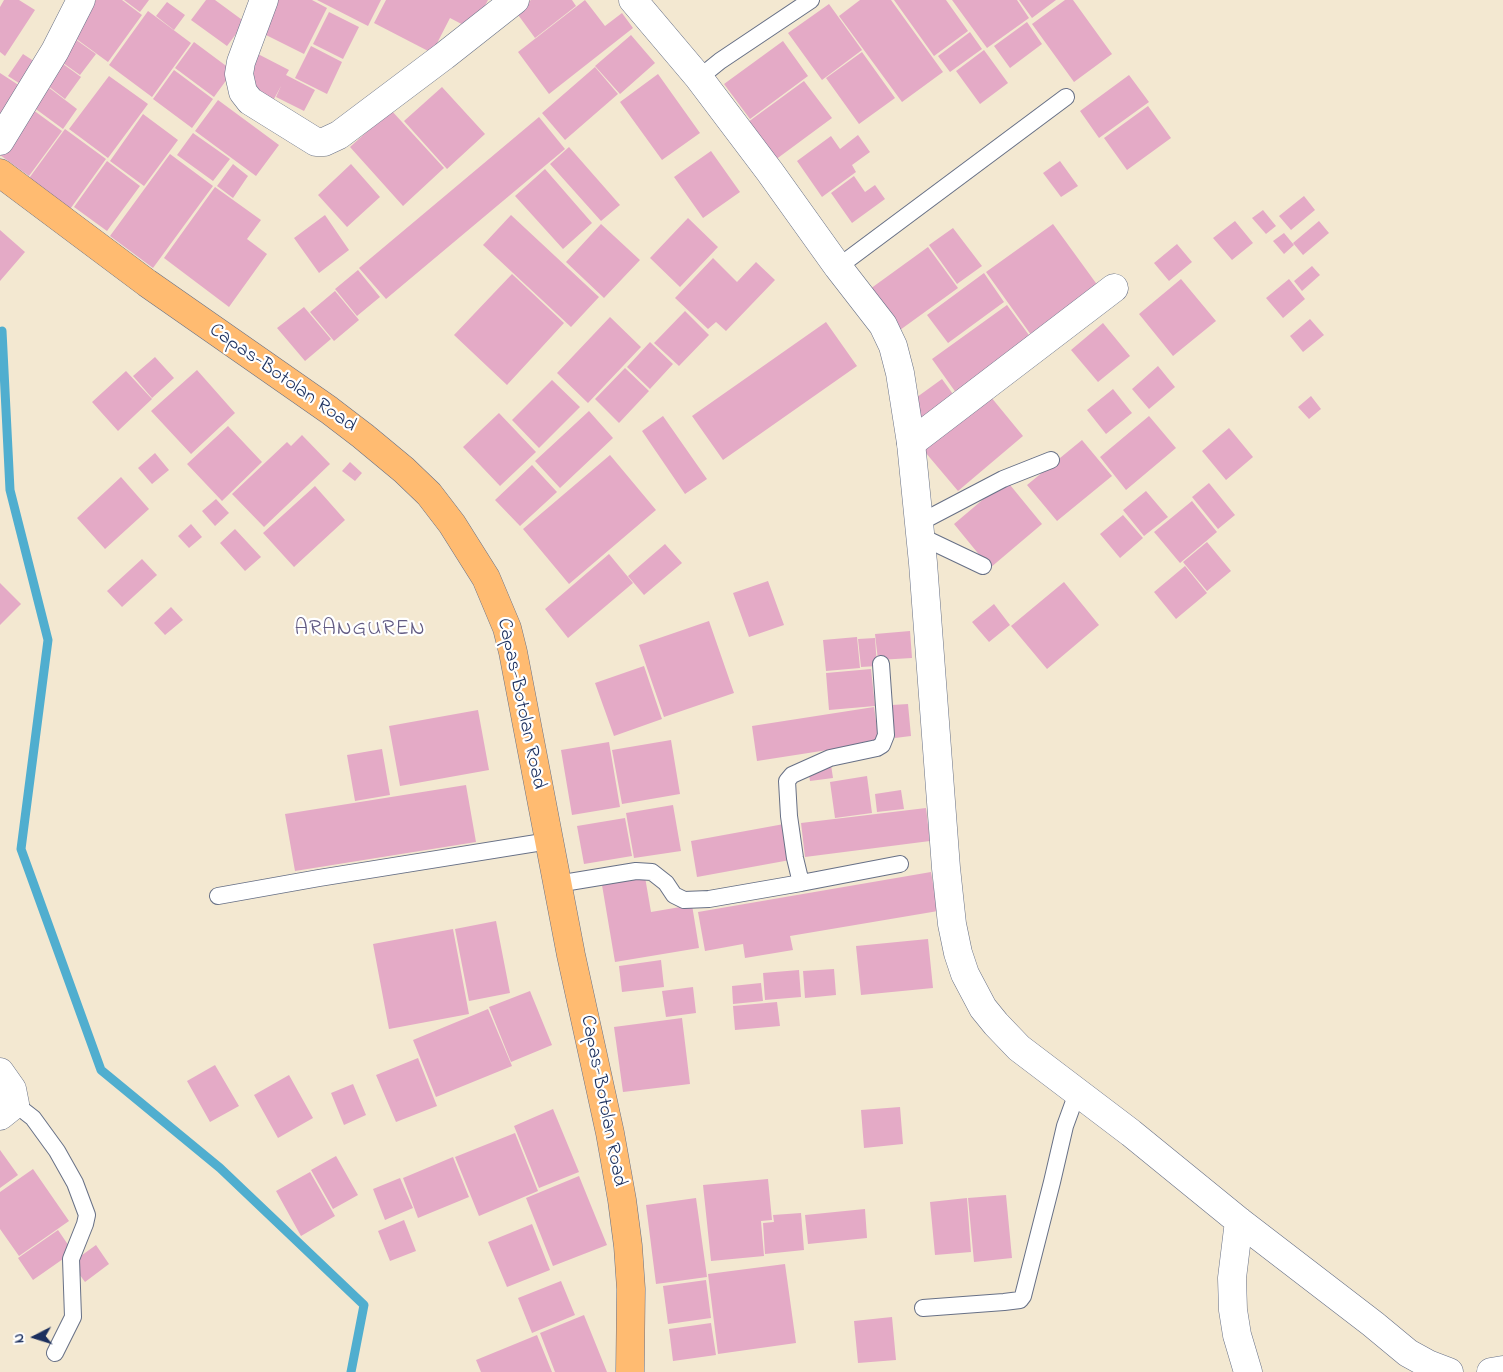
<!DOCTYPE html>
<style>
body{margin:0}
#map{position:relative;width:1503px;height:1372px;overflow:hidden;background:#f3e8d1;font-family:"Indie Flower",sans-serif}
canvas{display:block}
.north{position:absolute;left:10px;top:1312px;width:50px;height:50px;-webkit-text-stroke:4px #fff;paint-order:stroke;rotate:265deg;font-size:14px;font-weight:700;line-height:20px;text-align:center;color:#1b2f5e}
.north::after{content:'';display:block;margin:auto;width:18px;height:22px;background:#1b2f5e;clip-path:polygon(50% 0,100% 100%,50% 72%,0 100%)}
</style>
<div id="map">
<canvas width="1503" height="1372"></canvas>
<div class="north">N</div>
</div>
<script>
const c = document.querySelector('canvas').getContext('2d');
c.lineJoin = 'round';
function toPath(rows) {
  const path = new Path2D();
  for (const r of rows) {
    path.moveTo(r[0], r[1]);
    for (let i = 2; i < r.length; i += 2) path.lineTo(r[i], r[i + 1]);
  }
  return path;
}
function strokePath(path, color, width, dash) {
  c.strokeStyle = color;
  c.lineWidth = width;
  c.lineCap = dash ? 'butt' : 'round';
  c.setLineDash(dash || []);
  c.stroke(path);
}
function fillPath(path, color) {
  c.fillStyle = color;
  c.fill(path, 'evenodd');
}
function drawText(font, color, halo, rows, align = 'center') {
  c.font = font + ' "Indie Flower",sans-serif';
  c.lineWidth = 4.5;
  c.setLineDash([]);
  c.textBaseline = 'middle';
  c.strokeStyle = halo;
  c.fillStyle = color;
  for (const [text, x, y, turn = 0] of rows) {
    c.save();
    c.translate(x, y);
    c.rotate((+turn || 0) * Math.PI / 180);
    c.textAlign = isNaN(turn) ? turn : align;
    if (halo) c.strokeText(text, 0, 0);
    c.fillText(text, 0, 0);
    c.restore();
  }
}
strokePath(toPath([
 [0,333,2,331,10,490,48,640,21,849,101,1070,220,1168,364,1305,351,1372]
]), '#50aecf', 9);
fillPath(toPath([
 [4,0,19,0,35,10,5,56,0,52,0,7],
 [96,0,122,0,142,15,108,62,71,35],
 [124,0,149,0,140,12],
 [206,0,215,0,245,22,227,46,191,20],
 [276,0,312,0,327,8,304,54,260,32],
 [317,0,381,0,368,26],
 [386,0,488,0,473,30,450,18,432,53,374,23],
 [531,0,572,0,576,6,535,38,516,12],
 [585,0,605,26,622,13,633,28,549,94,518,52],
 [860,0,891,0,943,72,902,102,839,16],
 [894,0,946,0,968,31,934,56],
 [952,0,1017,0,1029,18,987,48],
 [1019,0,1056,0,1032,18],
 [1065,0,1073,0,1112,54,1074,82,1032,24],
 [167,2,185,15,174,30,156,16],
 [829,4,862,50,822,80,788,33],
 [148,11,191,43,152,97,109,65],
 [329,12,359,27,343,59,313,44],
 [1027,22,1042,44,1010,68,994,46],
 [970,32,982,49,950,72,938,56],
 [631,35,655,63,620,94,595,66],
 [75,39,96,54,80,75,59,60],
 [783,41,808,76,750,119,724,84],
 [194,42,233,71,214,97,175,68],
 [311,46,342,62,327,94,295,78],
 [984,50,1008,83,980,104,956,71],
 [862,52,895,98,859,124,826,78],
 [256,53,289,70,286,75,315,90,304,111,276,97,281,86,274,99,241,82],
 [23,54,40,65,25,87,8,76],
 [59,61,81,77,65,99,43,82],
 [595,67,618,94,565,140,542,113],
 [174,70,213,99,192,128,153,99],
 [0,73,20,86,0,116],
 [658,74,700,133,662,160,620,102],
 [1129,75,1149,102,1099,138,1080,111],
 [109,76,148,104,108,158,69,129],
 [804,81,832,118,771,163,744,125],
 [44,84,77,109,63,129,29,104],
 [442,87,485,134,447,169,404,121],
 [218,100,279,145,256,176,195,131],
 [1148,106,1171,138,1127,170,1104,138],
 [29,107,62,131,29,176,0,155,0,147],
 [391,110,444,168,403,206,350,147],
 [143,114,178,140,144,186,110,161],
 [539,117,565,149,386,299,359,268],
 [65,129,106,159,68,212,27,181],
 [193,133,230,159,213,181,177,155],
 [858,135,870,152,852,165,856,172,822,197,797,161,831,136,840,149],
 [569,147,620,205,601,221,550,164],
 [711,151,740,192,703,218,674,177],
 [170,154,213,186,153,268,110,236],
 [107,161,140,186,107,231,74,207],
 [1060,161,1078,186,1061,197,1043,173],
 [233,164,248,176,233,198,217,186],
 [351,164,380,197,347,227,318,195],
 [545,169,592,223,563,249,515,196],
 [854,176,865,192,875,185,885,199,852,223,831,193],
 [215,187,261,220,247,239,267,254,229,307,164,258],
 [1304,196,1315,210,1291,230,1279,216],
 [1263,210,1276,226,1266,234,1252,218],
 [325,215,349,250,319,273,294,238],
 [511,215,599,297,571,327,483,245],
 [688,218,718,247,680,287,650,258],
 [1235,221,1253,243,1232,260,1213,238],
 [1319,221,1329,233,1303,255,1293,243],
 [601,224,640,260,604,298,566,262],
 [1053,224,1101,290,1034,339,986,272],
 [953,228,982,266,957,284,929,245],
 [0,230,25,252,0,281],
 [1284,233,1294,245,1284,254,1273,241],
 [1177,244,1192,262,1169,281,1154,263],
 [928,247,958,288,900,330,870,289],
 [713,258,737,282,756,262,775,280,726,331,716,322,708,329,675,298],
 [1312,266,1320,275,1302,291,1294,281],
 [358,270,380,297,357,316,335,289],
 [984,273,1004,302,948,343,927,315],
 [512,274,564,323,507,385,454,335],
 [1181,279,1216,321,1173,356,1139,314],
 [1289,279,1305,299,1283,318,1266,298],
 [335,291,359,320,334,341,310,312],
 [1007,305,1034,342,959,397,932,359],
 [304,307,331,339,305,361,277,328],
 [685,311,709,335,679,366,654,343],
 [610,317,641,347,588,403,557,373],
 [1310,319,1324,335,1303,352,1290,336],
 [826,322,857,366,723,460,692,416],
 [1103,323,1130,356,1098,382,1071,350],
 [650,342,673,364,650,389,627,367],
 [155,357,174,378,152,398,133,376],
 [1158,366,1175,387,1149,409,1132,389],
 [625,368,649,391,619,423,595,399],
 [197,370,235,413,191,454,151,411],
 [126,371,152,399,118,431,92,402],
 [942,379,958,401,922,427,906,405],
 [552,380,580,407,539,448,512,420],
 [1113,389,1132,413,1106,434,1087,410],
 [986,391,1023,436,958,491,920,446],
 [1311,396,1321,409,1309,419,1298,407],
 [589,411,613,438,560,488,535,461],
 [499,413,536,452,500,486,463,447],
 [663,416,707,479,685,494,642,431],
 [1149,416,1176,448,1126,490,1100,457],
 [228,426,262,462,222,501,187,464],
 [1229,428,1253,457,1226,480,1202,451],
 [302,435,330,464,264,527,232,494,287,442,291,446],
 [1082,440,1112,476,1057,521,1027,485],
 [155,453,169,470,152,484,138,468],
 [610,455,656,510,569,584,523,529],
 [350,462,362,473,355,481,342,471],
 [532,465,557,492,520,526,495,500],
 [121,477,149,509,105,549,77,518],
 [1006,480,1042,524,990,568,954,524],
 [1209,483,1235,515,1218,529,1192,497],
 [315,486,345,520,294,567,263,533],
 [1146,491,1168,517,1144,536,1123,510],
 [216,499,229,513,215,526,202,511],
 [1192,501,1217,532,1180,563,1154,532],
 [1123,515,1143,538,1120,558,1100,534],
 [191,524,202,537,189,548,178,536],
 [235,529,261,557,245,571,220,543],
 [1207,542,1231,571,1207,591,1183,562],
 [665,544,682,563,644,595,628,576],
 [609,554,633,583,568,638,545,609],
 [142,559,157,575,122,607,107,591],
 [1185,566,1207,593,1176,619,1154,592],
 [768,581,784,625,749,637,733,593],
 [1064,582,1099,625,1047,669,1011,626],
 [0,583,21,604,0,625],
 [994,604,1010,625,989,642,972,622],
 [171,607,183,620,165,635,154,623],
 [709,621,734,693,664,717,639,645],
 [910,631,912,658,878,660,875,634],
 [857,637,860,668,826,671,823,640],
 [875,638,877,666,861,667,858,639],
 [644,666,662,719,614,736,595,683],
 [871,669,875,706,829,710,826,673],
 [908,704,911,736,895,738,892,705],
 [874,707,879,742,757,761,752,726],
 [478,710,489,770,400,786,389,726],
 [671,740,680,794,622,804,612,750],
 [609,742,620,807,572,815,561,750],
 [382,749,390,795,355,801,347,755],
 [831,765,833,778,810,781,808,768],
 [867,776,872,813,835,818,830,782],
 [466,785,476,842,295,871,285,814],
 [901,790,904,809,877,812,875,794],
 [673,805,681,851,634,858,626,813],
 [926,808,930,841,805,857,801,823],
 [625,818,632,856,584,864,577,826],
 [784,824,790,860,697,877,691,841],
 [931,872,938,911,790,936,793,950,745,958,743,944,705,951,698,912],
 [645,877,651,912,692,905,699,948,615,962,602,885],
 [496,921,510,993,469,1001,455,929],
 [453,929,469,1014,389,1029,373,944],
 [928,939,933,988,861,995,856,946],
 [661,960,664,987,622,992,619,966],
 [834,969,836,995,805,998,803,971],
 [799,970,801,997,765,1000,763,973],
 [761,983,763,1001,733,1004,732,986],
 [693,987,696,1013,666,1017,662,991],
 [530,991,552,1045,511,1062,489,1007],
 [777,1002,780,1026,735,1030,733,1006],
 [488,1009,512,1066,436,1097,413,1040],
 [682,1018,690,1084,623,1092,614,1027],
 [418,1058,437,1106,396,1122,376,1075],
 [215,1065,239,1106,210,1122,187,1081],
 [289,1075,313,1118,278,1138,254,1095],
 [353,1084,366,1115,344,1125,331,1093],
 [900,1107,903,1144,864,1148,861,1110],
 [553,1109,579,1172,539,1188,514,1126],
 [515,1133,538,1191,479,1216,455,1157],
 [0,1150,18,1175,0,1188],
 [336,1156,358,1195,333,1209,311,1170],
 [453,1157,469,1197,418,1218,403,1178],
 [33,1169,69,1221,19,1256,0,1229,0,1192],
 [310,1172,335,1216,301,1236,276,1191],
 [579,1176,607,1245,553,1266,526,1198],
 [400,1178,413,1208,385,1220,373,1189],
 [768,1179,772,1220,761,1221,764,1256,711,1261,703,1185],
 [1006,1195,1012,1258,974,1262,968,1198],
 [696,1198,707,1277,656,1284,646,1205],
 [967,1198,971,1252,935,1255,930,1202],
 [865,1209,867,1238,808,1244,805,1215],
 [801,1213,804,1250,765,1254,763,1223,774,1222,773,1215],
 [404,1220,416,1251,390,1261,378,1231],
 [532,1224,550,1270,507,1287,488,1242],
 [58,1230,73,1252,33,1280,18,1258],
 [96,1245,109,1264,85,1282,71,1263],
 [785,1264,796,1343,718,1354,708,1274],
 [706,1280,711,1318,668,1324,663,1286],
 [561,1281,575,1315,532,1333,518,1298],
 [584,1315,607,1372,555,1372,540,1333],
 [892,1317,896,1360,858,1363,854,1321],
 [711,1323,716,1355,673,1361,669,1329],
 [537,1335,552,1372,481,1372,476,1360]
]), '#e4aac6');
const service = toPath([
 [699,78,720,61,811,0],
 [838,267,1066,97],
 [919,523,1003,479,1051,460],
 [920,536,983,566],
 [801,883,900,864],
 [557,884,636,871,652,872,666,883,674,895,684,900,709,899,801,883,795,858,789,816,787,781,792,775,830,758,877,748,882,745,886,735,881,664],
 [218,896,319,878,549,841],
 [15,1104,33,1118,57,1151,75,1183,87,1215,85,1224,71,1259,73,1317,55,1353],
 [923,1308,1004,1302,1020,1300,1023,1296,1052,1182,1065,1126,1077,1093]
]);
const minor = toPath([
 [264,0,241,62,239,74,243,92,250,101,316,142,324,142,339,135,444,56,515,0],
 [911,443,1114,288],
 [0,1072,12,1089,15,1104,0,1116]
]);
const tertiary = toPath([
 [633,0,699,78,770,172,838,267,883,325,893,346,900,373,911,443,923,563,946,868,952,924,958,953,965,974,983,1008,996,1024,1019,1048,1131,1133,1239,1221,1373,1324,1408,1353,1428,1364,1449,1372],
 [0,141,55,51,81,0],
 [1239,1221,1232,1278,1233,1310,1237,1335,1248,1372],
 [1491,1372,1503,1370]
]);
const primary = toPath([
 [0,173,147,283,329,410,363,436,404,470,429,494,452,524,486,578,507,628,513,652,571,955,610,1133,622,1200,628,1246,631,1289,630,1372]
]);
strokePath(service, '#677086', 18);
strokePath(minor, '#677086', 29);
strokePath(tertiary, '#677086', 29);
strokePath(primary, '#677086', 29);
strokePath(service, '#fff', 16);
strokePath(minor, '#fff', 28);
strokePath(tertiary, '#fff', 28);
strokePath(primary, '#ffbb71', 28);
drawText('20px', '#1b2f5e', '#fff', [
 ["Capas-Botolan Road",282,379,35],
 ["Capas-Botolan Road",520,704,78],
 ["Capas-Botolan Road",602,1101,79]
]);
c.letterSpacing = '1px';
drawText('22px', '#615a82', '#fff', [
 ["ARANGUREN",360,630]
]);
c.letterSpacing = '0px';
</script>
